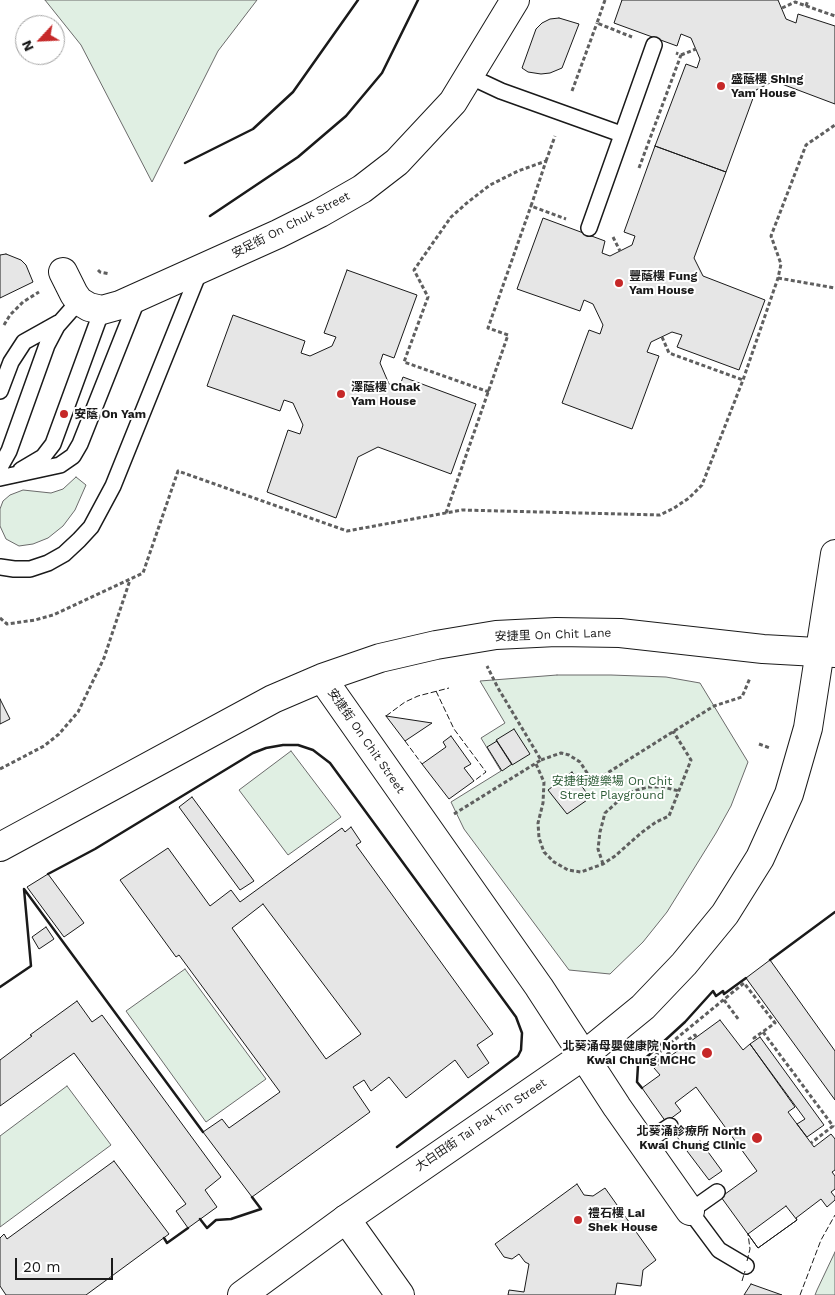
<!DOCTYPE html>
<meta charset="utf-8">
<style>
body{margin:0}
#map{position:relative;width:835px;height:1295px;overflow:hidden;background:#fff;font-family:"Work Sans",sans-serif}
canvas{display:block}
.north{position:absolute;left:15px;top:15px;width:50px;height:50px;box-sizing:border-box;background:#fff;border:1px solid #a3a3a3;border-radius:50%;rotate:245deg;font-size:14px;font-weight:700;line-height:20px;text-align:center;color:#1a1a1a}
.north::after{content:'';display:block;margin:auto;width:18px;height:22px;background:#c62828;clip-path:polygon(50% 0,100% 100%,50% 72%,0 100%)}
.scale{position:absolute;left:15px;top:1258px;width:98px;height:22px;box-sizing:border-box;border:2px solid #1a1a1a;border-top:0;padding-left:6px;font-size:15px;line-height:18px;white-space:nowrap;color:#1a1a1a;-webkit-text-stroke:4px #fff;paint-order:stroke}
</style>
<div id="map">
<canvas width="835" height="1295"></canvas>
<div class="north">N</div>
<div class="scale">20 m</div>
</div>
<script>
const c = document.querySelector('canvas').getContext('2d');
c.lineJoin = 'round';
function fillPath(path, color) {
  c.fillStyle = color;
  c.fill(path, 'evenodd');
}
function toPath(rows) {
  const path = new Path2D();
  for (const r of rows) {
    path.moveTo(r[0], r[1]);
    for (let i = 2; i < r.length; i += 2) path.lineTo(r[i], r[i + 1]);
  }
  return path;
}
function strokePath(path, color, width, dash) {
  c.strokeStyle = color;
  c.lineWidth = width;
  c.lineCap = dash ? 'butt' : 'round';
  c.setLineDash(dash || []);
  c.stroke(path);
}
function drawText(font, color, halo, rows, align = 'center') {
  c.font = font + ' "Work Sans","Noto Sans TC",sans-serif';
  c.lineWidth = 4;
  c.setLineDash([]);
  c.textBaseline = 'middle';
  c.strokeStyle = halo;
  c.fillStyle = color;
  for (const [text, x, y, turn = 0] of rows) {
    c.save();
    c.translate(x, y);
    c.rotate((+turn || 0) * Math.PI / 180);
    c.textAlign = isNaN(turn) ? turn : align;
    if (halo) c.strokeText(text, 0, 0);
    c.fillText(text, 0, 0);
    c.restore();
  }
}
const green = toPath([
 [45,0,257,0,218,51,152,182,81,45,45,0],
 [76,477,86,485,75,510,63,526,48,538,33,544,19,546,6,539,0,526,0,509,3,501,10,495,23,490,51,493,63,489,76,477],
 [557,675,611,675,666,677,700,683,748,762,731,806,716,833,667,912,643,942,610,974,569,970,464,829,451,802,501,771,481,738,505,723,480,681,557,675],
 [291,751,341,817,288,855,239,790,291,751],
 [185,969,266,1079,206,1122,126,1011,185,969],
 [67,1086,111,1145,0,1227,0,1136,67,1086],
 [835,1252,835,1295,815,1295,817,1290,835,1252]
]);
fillPath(green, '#e0efe3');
strokePath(green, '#6a6a6a', 1);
const building = toPath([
 [622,0,778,0,786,19,796,23,798,14,835,26,835,104,774,81,756,90,726,172,655,146,686,64,697,68,700,59,691,38,681,34,677,46,614,23,622,0],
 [559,18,579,24,562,68,550,73,541,74,528,72,522,68,536,29,542,23,550,19,559,18],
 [655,146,726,172,694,258,703,276,765,300,739,370,677,347,682,335,672,332,651,342,647,352,659,356,632,429,562,403,589,330,600,334,603,325,593,304,584,300,580,311,517,289,543,218,605,241,602,253,610,256,632,245,635,236,624,232,655,146],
 [6,254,21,260,26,265,33,282,0,298,0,255,6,254],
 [347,270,417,295,394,358,383,354,380,363,389,384,399,388,403,377,476,404,451,474,378,447,358,457,336,518,267,492,288,430,300,434,303,425,293,403,284,400,280,411,207,386,233,315,305,341,301,353,310,356,332,346,336,337,324,333,347,270],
 [0,699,10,719,0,724,0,699],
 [386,716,432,723,405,741,386,716],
 [514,729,530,754,512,765,496,740,514,729],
 [451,736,471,764,464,768,474,781,449,799,422,764,446,747,443,742,451,736],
 [497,741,512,764,502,771,487,747,497,741],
 [572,772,590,798,567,814,548,790,572,772],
 [192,797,254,881,240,890,179,807,192,797],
 [351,827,361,842,356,845,493,1034,477,1045,489,1063,468,1078,455,1060,406,1098,389,1077,371,1091,364,1080,353,1087,370,1112,252,1197,203,1132,222,1119,229,1128,280,1092,179,955,176,957,120,880,168,848,210,906,231,890,240,902,342,828,345,832,351,827],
 [263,904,361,1034,326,1059,232,928,263,904],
 [48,874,84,923,64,937,27,887,48,874],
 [46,927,54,939,39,949,32,937,46,927],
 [770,960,835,1051,835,1100,746,978,770,960],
 [77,1001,92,1022,102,1015,221,1177,205,1190,217,1207,188,1228,176,1211,186,1204,74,1053,0,1106,0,1060,32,1036,30,1035,77,1001],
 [720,1020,743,1050,750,1044,795,1107,788,1112,814,1147,831,1134,835,1139,835,1170,832,1172,835,1176,835,1189,831,1192,835,1197,835,1200,827,1207,821,1199,796,1218,797,1220,758,1248,721,1197,757,1171,696,1087,675,1103,681,1111,666,1122,642,1088,660,1075,654,1068,720,1020],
 [760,1037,824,1125,807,1137,797,1124,805,1119,750,1044,760,1037],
 [700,1141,722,1171,709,1180,687,1151,700,1141],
 [114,1161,169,1234,86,1295,6,1295,0,1286,0,1238,4,1234,7,1239,114,1161],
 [577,1184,584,1195,593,1196,605,1188,656,1260,643,1270,641,1286,617,1283,615,1295,508,1295,509,1290,524,1292,529,1264,525,1262,519,1254,512,1259,504,1257,495,1244,577,1184],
 [786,1206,797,1220,758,1248,748,1234,786,1206],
 [751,1284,782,1295,744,1295,751,1284]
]);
fillPath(building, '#e6e6e6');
strokePath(building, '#1a1a1a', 1);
const service = toPath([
 [469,76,501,91,621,134],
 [589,228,654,45],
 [0,391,11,362,24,342,58,323],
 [0,467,9,451,47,345,57,326,79,301],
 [21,470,43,457,53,444,102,310],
 [0,478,60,465,73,456,80,444,138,298],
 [0,567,14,569,30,569,48,563,64,554,79,540,91,527,113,486,200,270],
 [643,1144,670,1126],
 [717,1192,690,1211,719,1250,746,1266]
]);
const minor = toPath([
 [63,272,74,294,79,301,89,307,102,310,120,305,278,234,320,213,362,189,397,162,453,102,515,0],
 [322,678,539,987,617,1107,690,1211],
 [0,847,273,699,322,678,380,658,436,645,496,635,556,632,620,633,763,649,835,653],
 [346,1219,400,1295]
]);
const tertiary = toPath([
 [242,1295,346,1219,583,1056,643,1007,684,964,725,914,760,858,789,794,808,728,835,554]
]);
strokePath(service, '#1a1a1a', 18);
strokePath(minor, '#1a1a1a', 30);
strokePath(tertiary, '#1a1a1a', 30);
strokePath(toPath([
 [605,0,597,23,632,37],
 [806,6,808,0],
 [782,8,795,2,835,16],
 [681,55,696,49],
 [572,91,597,23],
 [546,161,555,136],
 [639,168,681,55,676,53],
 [613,237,620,251],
 [98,270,100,272,110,274],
 [778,278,835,288],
 [4,325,10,315,23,302,39,292],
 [662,337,669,353,743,380],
 [489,392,404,362,428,297,414,270,451,217,468,202,490,185,518,171,546,161,531,206,566,219],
 [446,513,508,335,488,328,531,206],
 [0,618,7,624,35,620,53,615,143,573,178,471,347,531,462,510,660,515,674,508,689,498,702,485,743,380,778,278,781,264,771,236,806,145,835,125],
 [759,744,770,748],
 [541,760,561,753,569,755,580,762,593,782,698,716,714,706,742,697,750,678],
 [536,764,544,782,543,803,538,823,539,838,544,852,554,862,568,870,581,872,603,864,615,856,641,833,656,822,669,816,691,760,673,731],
 [0,769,44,746,59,734,78,712,104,658,130,580],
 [454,814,541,760,498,688,487,666],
 [603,864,598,849,600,832,605,813,615,804,622,797,634,791,648,787,663,787,679,791],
 [724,1000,739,1020],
 [763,1032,833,1126,811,1143],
 [696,1037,695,1035,653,1064,650,1060,744,983,775,1023,754,1038,755,1040]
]), '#5f5f5f', 3, [4, 2.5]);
strokePath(service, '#fff', 15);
strokePath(minor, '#fff', 28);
strokePath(tertiary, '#fff', 28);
strokePath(toPath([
 [436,691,454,729,486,772,474,781],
 [386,716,405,702,418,696,449,688],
 [405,741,422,764],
 [671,1128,687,1151],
 [747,1261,750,1249,748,1234],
 [742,1281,745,1271],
 [800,1295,821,1240,835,1215]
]), '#1a1a1a', 1, [6, 2.5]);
strokePath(toPath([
 [185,163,253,129,293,92,358,0],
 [210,216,298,157,346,116,382,73,418,0],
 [48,874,95,849,253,753,266,748,283,745,298,745,313,750,330,763,516,1017,522,1033,521,1050,518,1056,397,1147],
 [770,960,835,912],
 [0,987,31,966,24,889,203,1132],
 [642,1088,637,1082,638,1065,685,1022,713,991,716,996,723,991,724,994,746,978],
 [200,1219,207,1228,216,1220,231,1219,261,1209,252,1197],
 [164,1238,167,1243,188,1228]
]), '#1a1a1a', 2.5);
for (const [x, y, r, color] of [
 [721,86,5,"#c62828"],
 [619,283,5,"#c62828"],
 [341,394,5,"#c62828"],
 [64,414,5,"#c62828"],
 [707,1053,6,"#c62828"],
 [757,1138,6,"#c62828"],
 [578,1220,5,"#c62828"]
]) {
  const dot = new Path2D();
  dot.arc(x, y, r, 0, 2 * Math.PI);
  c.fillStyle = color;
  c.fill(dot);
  strokePath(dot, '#fff', 2);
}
drawText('bold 12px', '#1a1a1a', '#fff', [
 ["盛蔭樓 Shing",731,79],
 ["Yam House",731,93],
 ["豐蔭樓 Fung",629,276],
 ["Yam House",629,290],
 ["澤蔭樓 Chak",351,387],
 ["Yam House",351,401],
 ["安蔭 On Yam",74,414],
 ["北葵涌母嬰健康院 North",696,1046,"right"],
 ["Kwai Chung MCHC",696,1060,"right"],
 ["北葵涌診療所 North",746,1131,"right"],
 ["Kwai Chung Clinic",746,1145,"right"],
 ["禮石樓 Lai",588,1213],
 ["Shek House",588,1227]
], 'left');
drawText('12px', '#1a1a1a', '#fff', [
 ["安足街 On Chuk Street",291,225,-27],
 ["安捷里 On Chit Lane",553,635,-2],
 ["安捷街 On Chit Street",366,741,55],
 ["大白田街 Tai Pak Tin Street",481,1125,-34]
]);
drawText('12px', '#2b5a34', '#fff', [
 ["安捷街遊樂場 On Chit",612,781],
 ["Street Playground",612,795]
]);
</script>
